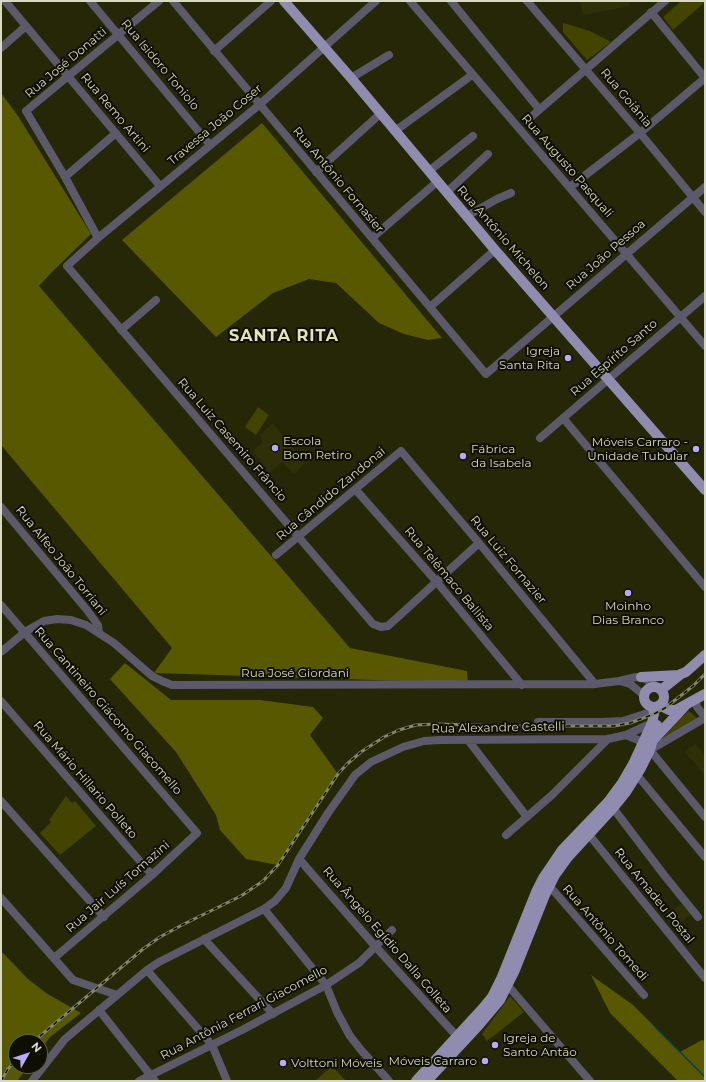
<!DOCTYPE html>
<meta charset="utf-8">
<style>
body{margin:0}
#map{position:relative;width:706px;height:1082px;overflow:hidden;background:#262706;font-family:Montserrat,sans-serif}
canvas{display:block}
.frame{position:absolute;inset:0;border:2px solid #d7d9c1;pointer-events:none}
.north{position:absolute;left:8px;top:1034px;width:40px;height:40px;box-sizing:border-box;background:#0f0f01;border:1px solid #5f604e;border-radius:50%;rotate:51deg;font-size:11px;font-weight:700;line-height:16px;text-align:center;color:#d7d9c1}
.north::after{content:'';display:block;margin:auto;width:14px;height:18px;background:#b6abf8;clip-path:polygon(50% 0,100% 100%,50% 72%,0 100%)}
</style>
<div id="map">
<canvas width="706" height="1082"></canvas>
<div class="frame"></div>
<div class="north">N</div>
</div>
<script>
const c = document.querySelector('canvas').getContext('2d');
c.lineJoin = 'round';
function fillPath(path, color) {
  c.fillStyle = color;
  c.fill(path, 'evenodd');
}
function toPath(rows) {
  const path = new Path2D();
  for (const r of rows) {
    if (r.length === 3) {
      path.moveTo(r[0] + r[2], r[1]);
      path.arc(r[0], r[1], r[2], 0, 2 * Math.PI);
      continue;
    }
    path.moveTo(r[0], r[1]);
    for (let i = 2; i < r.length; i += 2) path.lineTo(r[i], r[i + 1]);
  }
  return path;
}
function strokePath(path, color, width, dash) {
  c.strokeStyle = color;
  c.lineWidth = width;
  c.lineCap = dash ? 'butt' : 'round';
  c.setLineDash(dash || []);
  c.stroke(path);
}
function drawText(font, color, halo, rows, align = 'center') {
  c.font = font + ' Montserrat,sans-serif';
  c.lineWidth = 4;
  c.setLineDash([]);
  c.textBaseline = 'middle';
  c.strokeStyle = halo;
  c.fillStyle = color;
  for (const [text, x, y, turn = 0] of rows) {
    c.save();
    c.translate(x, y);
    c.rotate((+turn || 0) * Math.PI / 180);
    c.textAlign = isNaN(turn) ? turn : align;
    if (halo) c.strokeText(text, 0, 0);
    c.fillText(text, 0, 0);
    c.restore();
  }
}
fillPath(toPath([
 [580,1,629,1,630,6,583,15],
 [273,423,305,463,294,474,282,462,269,473,253,451,263,442,259,435],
 [695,744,705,755,705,775,685,752],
 [684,902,692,913,679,924,669,914]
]), '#303008');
fillPath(toPath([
 [681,1,705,1,705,2,673,30,663,17],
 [563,23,590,31,611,42,587,60,563,32],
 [258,407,269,415,256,435,245,427],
 [689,711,698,719,661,741,668,727],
 [66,796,72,803,75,801,96,826,60,855,40,833,51,822,49,820],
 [510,996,524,1012,487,1041,482,1034],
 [332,1066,346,1081,315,1081]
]), '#434400');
fillPath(toPath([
 [1,93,18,116,91,234,52,272,39,286,350,648,467,671,468,683,154,673,172,648,1,445],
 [262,123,442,338,428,340,404,334,379,323,336,283,309,279,273,293,216,337,122,240],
 [125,663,171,700,260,700,313,707,323,718,310,735,338,774,278,865,246,859,220,830,216,815,176,752,110,679],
 [1,951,28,979,46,993,81,1013,50,1037,40,1051,40,1042,16,1042,16,1066,29,1066,17,1081,1,1081],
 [591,975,633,1005,680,1052,702,1040,705,1041,705,1081,678,1081,610,1013]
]), '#585800');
strokePath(toPath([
 [655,1027,705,1077]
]), '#063f54', 1.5);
strokePath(toPath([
 [5,1,160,186],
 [90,1,210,145],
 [173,1,486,374,705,187],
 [376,1,259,105,98,238,67,266,373,624,381,627,388,626,479,543],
 [410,1,705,346],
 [451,1,539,109],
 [527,1,640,133,705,212],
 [651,12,705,78],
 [1,48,26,26],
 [214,51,271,1],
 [351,78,389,55],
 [531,117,665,1],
 [395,131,472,75],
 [429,171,473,136],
 [316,172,380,114],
 [65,177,116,133],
 [570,187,640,133,705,78],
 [447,192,488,154],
 [467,216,497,199,511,193],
 [98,238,65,177,26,111,159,1],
 [372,238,438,181],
 [430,307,495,250],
 [121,330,156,300],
 [563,418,705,587],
 [540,438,705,296],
 [356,490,436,581,522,685],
 [1,507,87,610,98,625,99,633],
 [276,555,401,451,479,543,595,684],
 [1,605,197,833,152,875,54,958],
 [1,652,25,632,44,621,57,619,71,620,86,625,114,643,152,676,162,681,172,685,595,684,619,681,636,677,646,679,658,688],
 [620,681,630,684,645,696],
 [695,699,697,707,705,717],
 [1,701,152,875],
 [538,722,602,722,623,721,654,711],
 [626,735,638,740,650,750,705,817],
 [468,740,527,817],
 [650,750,705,718],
 [637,775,705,857],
 [1,801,104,917],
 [610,804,664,875,698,917],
 [586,831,705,978],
 [506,835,552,795,608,739],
 [299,859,375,946,461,1041],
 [546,882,644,995],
 [1,898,73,980,117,995],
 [264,909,326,985,337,1012,350,1036,361,1050,389,1081],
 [204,939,273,1014],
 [147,970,212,1045,227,1081],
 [504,981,590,1081],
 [99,1010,155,1081],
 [32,1081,65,1039,147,970,159,962,264,909,275,901,286,888,299,859,328,813,355,775,371,762,403,747,424,741,440,740,608,739,626,735,654,722],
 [139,1081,242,1030,326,985,359,963,392,930]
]), '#5b596a', 8);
strokePath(toPath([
 [284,1,351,78,495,250,705,490],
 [641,677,679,675],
 [654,697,10],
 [661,690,681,674,686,672,705,655],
 [662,704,665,708,669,710,676,710,705,694],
 [653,740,685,706],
 [416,1081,483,1008,492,997,501,979,536,892,543,878,562,850,608,802,622,783,633,764,652,723,654,714,653,707],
 [427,1081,479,1025,500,1000,515,970,545,895,555,875,568,857,613,808,626,792,641,768,650,750,657,725]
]), '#908cb0', 10);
const rail = toPath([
 [33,1042,143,949,160,937,182,925,241,896,263,881,278,865,338,774,347,764,361,752,384,737,399,730,416,725,437,724,509,726,614,726,630,723,654,714,665,708,693,686,705,674],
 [1,1081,8,1069,16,1060]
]);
strokePath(rail, '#84866a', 3);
strokePath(rail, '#0f0f01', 1.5, [4.5]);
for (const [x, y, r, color] of [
 [568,358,4,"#b6abf8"],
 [275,448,4,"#b6abf8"],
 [696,449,4,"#b6abf8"],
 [463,456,4,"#b6abf8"],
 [628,593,4,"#b6abf8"],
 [495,1045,4,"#b6abf8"],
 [485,1061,4,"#b6abf8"],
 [283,1063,4,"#b6abf8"]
]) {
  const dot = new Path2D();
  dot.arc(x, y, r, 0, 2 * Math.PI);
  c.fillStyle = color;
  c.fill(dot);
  strokePath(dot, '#0f0f01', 1.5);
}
drawText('12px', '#d7d9c1', '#0f0f01', [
 ["Rua José Donatti",66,63,-40],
 ["Rua Isidoro Toniolo",160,65,50],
 ["Rua Goiânia",626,98,50],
 ["Rua Remo Artini",115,113,50],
 ["Travessa João Coser",215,125,-40],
 ["Rua Augusto Pasquali",567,166,49],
 ["Rua Antônio Fornasier",338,180,50],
 ["Rua Antônio Michelon",503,238,49],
 ["Rua João Pessoa",606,255,-41],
 ["Rua Espírito Santo",614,358,-41],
 ["Rua Luiz Casemiro Frâncio",232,440,49],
 ["Rua Cândido Zandonai",331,494,-40],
 ["Rua Luiz Fornazier",508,560,50],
 ["Rua Alfeo João Torriani",61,561,51],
 ["Rua Telêmaco Ballista",449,579,50],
 ["Rua José Giordani",295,673],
 ["Rua Cantineiro Giácomo Giacomello",108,711,49],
 ["Rua Alexandre Castelli",498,728,-1],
 ["Rua Mário Hillario Polleto",85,780,49],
 ["Rua Jair Luís Tomazini",118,887,-41],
 ["Rua Amadeu Postal",654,896,51],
 ["Rua Antônio Tomedi",605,933,49],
 ["Rua Ângelo Egídio Dalla Colleta",387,940,49],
 ["Rua Antônia Ferrari Giacomello",244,1013,-28]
]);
drawText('12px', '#d7d9c1', '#0f0f01', [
 ["Igreja",560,351,"right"],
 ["Santa Rita",560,365,"right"],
 ["Escola",283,441],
 ["Bom Retiro",283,455],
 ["Móveis Carraro -",688,442,"right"],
 ["Unidade Tubular",688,456,"right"],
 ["Fábrica",471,449],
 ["da Isabela",471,463],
 ["Moinho",628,606,"center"],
 ["Dias Branco",628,620,"center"],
 ["Igreja de",503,1038],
 ["Santo Antão",503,1052],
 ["Móveis Carraro",477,1061,"right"],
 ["Volttoni Móveis",291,1063]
], 'left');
c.letterSpacing = '1px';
drawText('bold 16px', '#e2e5b5', '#0f0f01', [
 ["SANTA RITA",284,336]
]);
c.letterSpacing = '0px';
</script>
